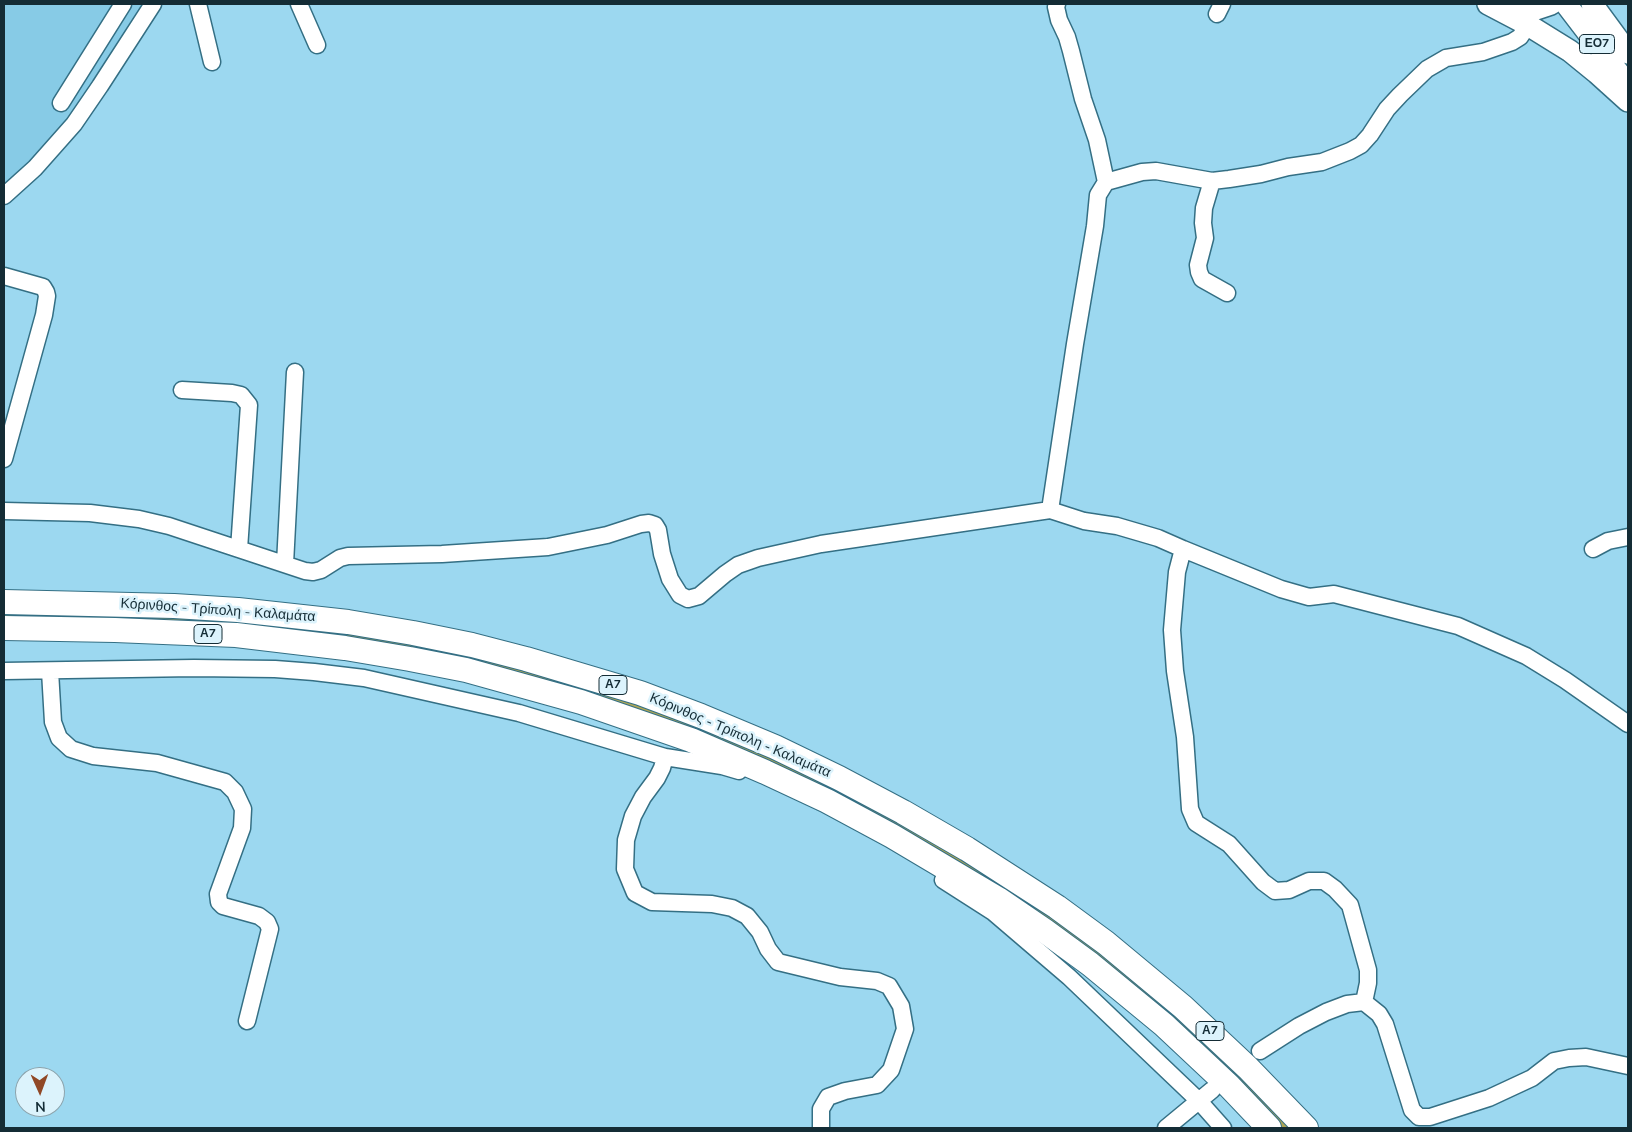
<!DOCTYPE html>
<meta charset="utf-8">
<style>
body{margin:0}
#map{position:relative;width:1632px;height:1132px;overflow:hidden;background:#9cd8f0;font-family:"Nunito Sans",sans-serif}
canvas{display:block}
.frame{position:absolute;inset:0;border:5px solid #142c35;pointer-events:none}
.north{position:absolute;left:15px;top:1067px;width:50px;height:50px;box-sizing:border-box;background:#dcf3fc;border:1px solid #8ca3ac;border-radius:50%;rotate:178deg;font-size:14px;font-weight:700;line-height:20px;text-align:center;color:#142c35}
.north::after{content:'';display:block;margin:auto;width:18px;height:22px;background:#904826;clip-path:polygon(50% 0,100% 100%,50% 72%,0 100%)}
</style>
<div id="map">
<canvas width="1632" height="1132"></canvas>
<div class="frame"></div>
<div class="north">N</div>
</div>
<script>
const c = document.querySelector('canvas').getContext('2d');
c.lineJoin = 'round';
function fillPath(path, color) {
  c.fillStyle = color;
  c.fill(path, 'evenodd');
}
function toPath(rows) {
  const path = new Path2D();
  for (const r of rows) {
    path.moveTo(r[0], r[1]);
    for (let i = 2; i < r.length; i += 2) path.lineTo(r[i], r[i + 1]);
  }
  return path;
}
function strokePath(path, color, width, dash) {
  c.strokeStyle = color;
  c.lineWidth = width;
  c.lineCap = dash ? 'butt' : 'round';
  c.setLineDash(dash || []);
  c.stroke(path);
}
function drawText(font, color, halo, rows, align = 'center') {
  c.font = font + ' "Nunito Sans",sans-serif';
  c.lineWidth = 5;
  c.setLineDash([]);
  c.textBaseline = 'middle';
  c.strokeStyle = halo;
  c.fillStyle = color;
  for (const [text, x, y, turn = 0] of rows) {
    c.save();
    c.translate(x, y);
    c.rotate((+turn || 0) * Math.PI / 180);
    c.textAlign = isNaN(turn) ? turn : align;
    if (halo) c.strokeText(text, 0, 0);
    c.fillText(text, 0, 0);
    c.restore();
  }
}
fillPath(toPath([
 [4,4,147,4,76,107,47,143,4,186]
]), '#87cbe6');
fillPath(toPath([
 [4,611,173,615,348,631,468,654,637,702,771,756,898,820,1054,916,1175,1012,1293,1128,1283,1128,1236,1080,1004,891,523,675,4,618]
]), '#ada656');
const minor = toPath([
 [198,4,212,62],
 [299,4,317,45],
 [1217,14,1222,4],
 [61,103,123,4],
 [1212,181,1204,208,1203,223,1205,238,1198,265,1199,272,1202,279,1227,293],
 [1106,182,1142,172,1156,171,1212,181,1229,179,1261,174,1288,167,1322,162,1350,151,1361,145,1370,135,1387,109,1400,95,1427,69,1446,58,1483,52,1512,42,1520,37,1528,25],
 [4,196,35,168,74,124,100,86,153,4],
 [4,276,43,287,46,292,47,296,44,315,4,459],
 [182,390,232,393,241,395,249,405,239,549],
 [1050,510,1075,344,1095,226,1098,195,1106,182,1097,140,1083,99,1071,51,1067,37,1059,20,1056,7,1057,4],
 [4,511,90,513,139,519,169,526,305,571,313,572,321,570,340,558,348,556,442,554,548,547,607,535,641,524,649,523,655,525,658,530,662,554,670,579,680,595,688,599,699,596,725,574,738,565,758,558,821,544,1050,510,1084,521,1117,526,1158,538,1183,549,1281,589,1309,597,1334,594,1458,626,1526,656,1565,680,1628,724],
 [1183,549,1177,572,1172,630,1175,671,1185,737,1190,809,1196,823,1229,844,1263,882,1275,891,1289,890,1309,881,1324,881,1335,889,1350,905,1368,970,1368,983,1364,1002],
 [1593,549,1608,541,1628,537],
 [285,564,295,372],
 [4,671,194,668,275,669,314,672,364,678,519,713,665,757,722,766,739,771],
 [50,671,53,722,59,738,71,749,93,756,157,763,225,782,235,792,243,809,242,828,218,894,219,902,223,906,259,916,267,922,270,929,247,1021],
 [665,757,662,768,657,778,643,797,633,816,626,840,625,869,635,893,652,902,712,904,732,908,747,916,760,932,768,949,778,962,840,977,877,981,889,986,901,1006,905,1029,891,1070,877,1085,845,1091,828,1097,821,1109,821,1128],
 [943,880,993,912,1069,977,1199,1101,1223,1128],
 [1260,1051,1299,1026,1326,1012,1347,1004,1364,1002,1379,1014,1385,1024,1412,1110,1419,1117,1430,1117,1489,1098,1532,1078,1554,1061,1569,1058,1586,1057,1628,1066],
 [1166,1128,1212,1090]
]);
const major = toPath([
 [1488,4,1528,25,1570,51,1597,73,1628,101],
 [1566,4,1628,85],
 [1592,4,1628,53],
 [1503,11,1530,11,1551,4]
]);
const highway = toPath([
 [4,602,174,606,238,610,348,622,413,633,472,645,526,659,640,693,701,716,775,747,839,778,903,812,967,849,1057,907,1106,943,1183,1007,1248,1068,1306,1128],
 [4,628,115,630,236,635,345,648,410,659,466,670,581,702,691,740,765,772,827,801,892,836,998,899,1045,931,1090,964,1164,1025,1229,1086,1269,1128]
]);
strokePath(minor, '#346f84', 19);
strokePath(major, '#346f84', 24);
strokePath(highway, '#346f84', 26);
strokePath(minor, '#fff', 16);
strokePath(major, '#fff', 21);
strokePath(highway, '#fff', 24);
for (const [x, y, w] of [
 [1597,44,35],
 [208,634,28],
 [613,685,28],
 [1210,1031,28]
]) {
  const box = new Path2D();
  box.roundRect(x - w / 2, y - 9.5, w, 19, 4);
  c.fillStyle = '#dcf3fc';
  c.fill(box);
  strokePath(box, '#142c35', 1);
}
drawText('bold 12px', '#142c35', null, [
 ["ΕΟ7",1597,44],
 ["Α7",208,634],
 ["Α7",613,685],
 ["Α7",1210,1031]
]);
drawText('14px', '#142c35', '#dcf3fc', [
 ["Κόρινθος - Τρίπολη - Καλαμάτα",218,611,4],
 ["Κόρινθος - Τρίπολη - Καλαμάτα",740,736,23]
]);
</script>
